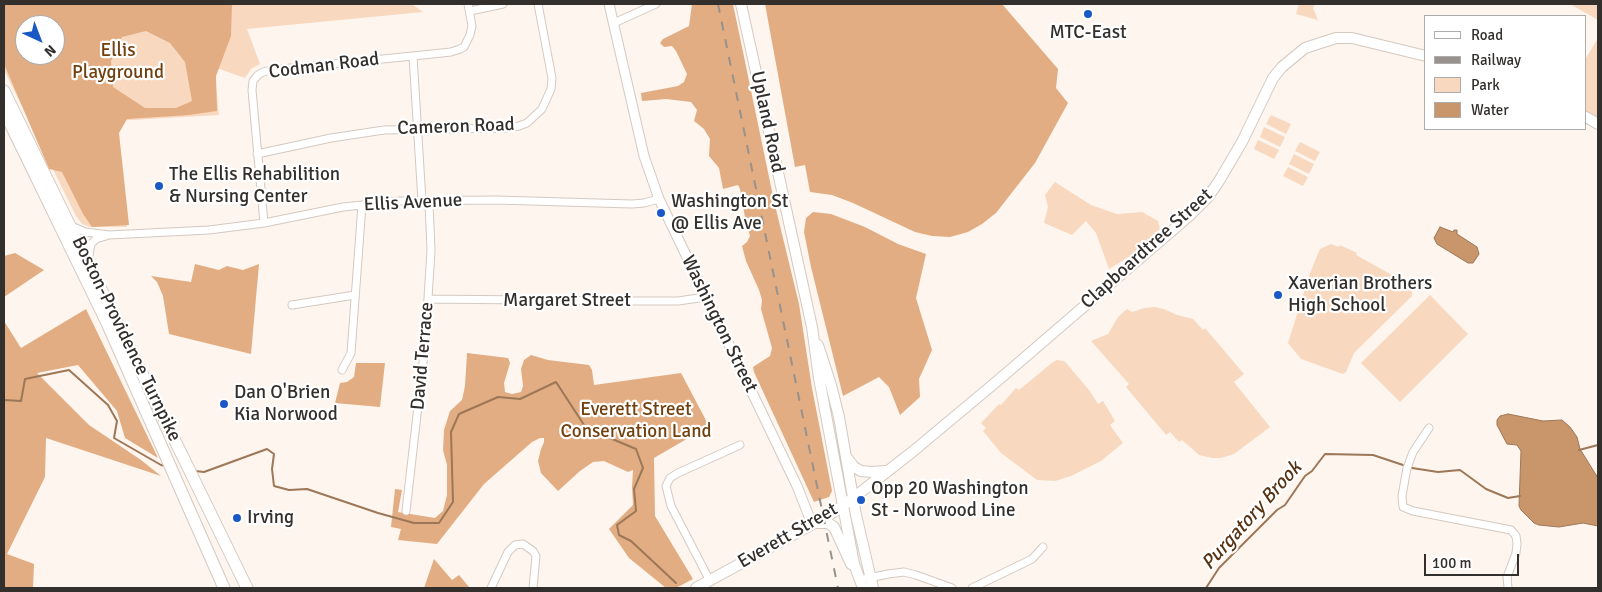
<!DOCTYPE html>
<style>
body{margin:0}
#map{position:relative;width:1602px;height:592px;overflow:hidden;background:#fef5ee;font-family:Signika,sans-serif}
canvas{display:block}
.frame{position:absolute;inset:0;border:5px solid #332f2c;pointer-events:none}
.legend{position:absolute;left:1424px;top:15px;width:162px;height:115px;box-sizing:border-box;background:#fff;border:1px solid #adacab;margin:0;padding:6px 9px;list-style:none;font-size:15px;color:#332f2c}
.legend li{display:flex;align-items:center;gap:10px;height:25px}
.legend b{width:25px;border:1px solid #adacab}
.north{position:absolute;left:15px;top:15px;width:50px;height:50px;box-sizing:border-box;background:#fff;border:1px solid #adacab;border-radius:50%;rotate:137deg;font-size:14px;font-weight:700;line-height:20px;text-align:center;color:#332f2c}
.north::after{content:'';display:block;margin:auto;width:18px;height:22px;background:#1a59c5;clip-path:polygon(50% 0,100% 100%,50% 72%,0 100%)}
.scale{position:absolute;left:1424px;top:554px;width:95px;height:22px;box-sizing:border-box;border:2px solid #332f2c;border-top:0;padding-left:6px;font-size:15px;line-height:18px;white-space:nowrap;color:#332f2c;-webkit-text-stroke:4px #fff;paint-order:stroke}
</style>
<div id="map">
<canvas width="1602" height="592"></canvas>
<div class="frame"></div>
<ul class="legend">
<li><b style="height:6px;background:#fff"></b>Road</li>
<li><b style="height:6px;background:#98918c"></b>Railway</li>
<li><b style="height:14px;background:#f8d9c0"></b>Park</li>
<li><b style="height:14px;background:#c9966b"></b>Water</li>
</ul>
<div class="north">N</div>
<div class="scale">100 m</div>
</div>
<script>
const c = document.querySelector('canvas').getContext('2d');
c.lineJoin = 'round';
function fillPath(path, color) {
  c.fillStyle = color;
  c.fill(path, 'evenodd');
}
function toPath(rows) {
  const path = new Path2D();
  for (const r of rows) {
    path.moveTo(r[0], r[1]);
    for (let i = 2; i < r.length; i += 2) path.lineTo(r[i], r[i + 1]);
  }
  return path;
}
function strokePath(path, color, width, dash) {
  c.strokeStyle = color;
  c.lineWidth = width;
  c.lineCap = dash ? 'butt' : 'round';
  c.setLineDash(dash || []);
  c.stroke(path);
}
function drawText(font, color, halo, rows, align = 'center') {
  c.font = font + ' Signika,sans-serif';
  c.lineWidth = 4.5;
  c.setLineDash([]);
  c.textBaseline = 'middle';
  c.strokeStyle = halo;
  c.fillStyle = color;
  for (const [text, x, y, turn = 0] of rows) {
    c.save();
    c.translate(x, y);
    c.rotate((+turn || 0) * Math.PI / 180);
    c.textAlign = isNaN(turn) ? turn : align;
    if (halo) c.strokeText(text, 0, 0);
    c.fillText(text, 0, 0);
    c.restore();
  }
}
fillPath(toPath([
 [4,4,412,4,423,12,247,29,260,64,251,69,245,78,214,67,219,115,115,121,127,227,90,227,82,224,76,216,4,70],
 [25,25,55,25,55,55,25,55],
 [1299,4,1315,4,1313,8,1318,20,1296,14],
 [1570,4,1598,4,1598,20],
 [1598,38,1598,119,1586,113,1586,58],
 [1271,115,1291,124,1286,134,1266,124],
 [1264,127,1285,137,1280,147,1260,137],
 [1258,140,1279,150,1274,159,1254,149],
 [1300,142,1320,152,1315,161,1295,151],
 [1294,154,1314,164,1309,174,1289,164],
 [1288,167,1308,177,1303,186,1283,176],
 [1055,182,1091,205,1117,214,1142,212,1158,221,1160,229,1132,255,1109,269,1096,233,1086,221,1072,235,1044,223,1048,207,1045,195],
 [1331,244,1339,247,1340,245,1357,253,1356,255,1412,286,1412,296,1354,353,1346,372,1343,374,1301,359,1288,343,1310,273,1317,256,1320,249],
 [1430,295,1468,334,1400,402,1361,363],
 [1155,307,1164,309,1177,315,1193,319,1203,330,1205,328,1244,374,1234,382,1270,427,1234,454,1221,458,1212,458,1199,455,1182,440,1179,442,1170,432,1166,435,1126,387,1129,384,1091,341,1108,334,1118,317,1127,309,1132,312,1144,308],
 [1057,360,1064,361,1067,364,1089,390,1098,404,1103,401,1115,421,1110,425,1123,443,1101,461,1071,476,1055,481,1037,480,1001,453,983,431,986,428,981,423,999,404,1001,405,1016,388,1019,390,1053,362]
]), '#f8d9c0');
fillPath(toPath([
 [4,4,232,4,231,36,216,76,217,111,189,115,127,119,119,133,129,225,92,227,83,214,62,172,49,169,4,64],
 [25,25,55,25,55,55,25,55],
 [146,31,170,43,185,62,192,101,176,108,145,108,113,87,111,61,122,37],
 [692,4,733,4,774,201,799,304,812,388,832,491,829,497,814,502,754,372,753,367,770,356,772,348,761,309,762,300,759,290,746,261,742,246,747,242,750,236,746,223,740,189,738,185,723,189,719,168,709,156,710,139,704,129,694,121,697,110,691,102,666,99,642,101,641,93,678,86,684,82,687,74,676,51,672,46,664,47,660,43,663,39,689,26],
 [765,4,1002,4,1058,69,1056,88,1068,103,1035,163,996,213,982,224,968,232,950,237,932,236,915,232,853,203,832,195,810,192,805,165,795,167],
 [813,212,831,214,865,227,898,244,926,254,916,298,932,350,919,379,920,397,900,415,889,387,879,377,843,396,811,267,804,232,806,218],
 [15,253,44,270,4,297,4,256],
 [195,264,219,270,227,266,243,270,259,264,251,354,169,334,163,296,157,282,151,276,191,282],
 [86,309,158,458,125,438,117,411,78,365,37,373,89,425,141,460,161,476,46,438,45,477,7,554,34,564,33,588,4,588,4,321,21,348],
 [467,353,508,358,510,363,504,383,505,392,512,394,521,392,523,386,521,369,524,360,531,355,548,360,589,365,592,370,594,385,681,373,709,426,654,458,655,516,693,579,676,588,666,588,629,558,609,529,633,505,632,487,633,470,628,472,604,461,593,462,580,471,558,491,541,473,538,461,541,449,544,442,544,438,540,438,532,442,484,484,437,544,398,540,401,529,391,527,395,489,402,490,398,512,435,518,443,511,447,495,447,465,443,450,444,430,450,411,462,400,465,386],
 [356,363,385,363,380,407,335,403,340,383,347,382,354,377],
 [434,559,452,580,459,575,470,588,424,588]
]), '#e2ad82');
const water = toPath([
 [1440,227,1453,232,1454,230,1457,230,1457,234,1477,247,1479,254,1473,263,1468,263,1437,244,1434,238,1440,227],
 [1508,414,1543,421,1562,420,1570,427,1577,437,1580,449,1598,478,1598,526,1583,523,1559,527,1539,525,1534,523,1521,510,1519,506,1521,451,1517,445,1507,444,1497,425,1497,420,1500,416,1508,414]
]);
fillPath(water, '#c9966b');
strokePath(water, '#9c7758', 1);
strokePath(toPath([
 [4,400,21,401,25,379,69,370,108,405,117,421,114,438,161,465,166,466],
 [1579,450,1598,445],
 [1412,468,1438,472,1460,470,1486,489,1508,498,1520,496],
 [195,471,204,472,267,449,274,454,272,469,274,486,289,490,307,489,378,513,414,523,439,523,453,502,451,432,459,414,498,397,520,399,556,382,586,428,636,449,643,468,634,489,636,511,617,525,619,535,631,541,676,583],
 [1206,588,1219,568,1277,510,1285,505,1305,476,1312,471,1325,454,1373,455,1403,465]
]), '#9c7758', 2);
const minor = toPath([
 [470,11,503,4],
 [614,23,656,4],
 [413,56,422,201],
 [257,154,331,138,384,130,506,128,519,126,527,123,542,109,551,89,552,78,538,4],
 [264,223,252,90,253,81,258,75,263,72,271,70,413,56,451,52,460,49,464,47,470,35,472,26,468,4],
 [71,226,85,232,109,235,209,230,264,223,343,207,400,201,496,200,632,204,644,203,659,199],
 [88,261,91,244,96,239,106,236],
 [428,299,633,301,678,301,706,297],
 [292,305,355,295],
 [342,370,351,353,362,205],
 [1429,428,1413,452,1407,468,1402,496,1403,507,1413,511,1511,530,1516,536,1517,544,1516,553,1507,577,1508,588],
 [406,511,425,345,431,251,429,201],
 [859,580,888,574,904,572,916,575,952,588],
 [710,581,671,506,666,486,670,478,678,473,740,445],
 [491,588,508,552,515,545,523,544,533,551,536,556,533,588],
 [972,588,1024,563,1032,559,1043,547]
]);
const tertiary = toPath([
 [609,4,644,156,659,199,797,486,812,524]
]);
const secondary = toPath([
 [741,4,812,327,819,378,854,564,863,588],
 [1586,117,1598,124],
 [818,345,831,385,839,417,856,515,873,588],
 [848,459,854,467,861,471,872,472,886,471],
 [815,523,828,523,834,527,851,564],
 [696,588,829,515,844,505,911,453,1002,377,1189,216,1208,197,1219,181,1242,142,1273,78,1282,67,1305,48,1336,38,1352,38,1426,56]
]);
const primary = toPath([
 [4,91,247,588],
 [4,111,107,323,224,588]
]);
strokePath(minor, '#d4c9c1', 9);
strokePath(tertiary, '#d4c9c1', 11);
strokePath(secondary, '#d4c9c1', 12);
strokePath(primary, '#d4c9c1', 13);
strokePath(minor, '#fff', 7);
strokePath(tertiary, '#fff', 9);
strokePath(secondary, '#fff', 10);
strokePath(primary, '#fff', 11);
strokePath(toPath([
 [718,4,838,588]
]), '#98918c', 2, [9, 9]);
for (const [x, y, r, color] of [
 [1088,14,5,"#1a59c5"],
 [159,186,5,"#1a59c5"],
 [661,213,5,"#1a59c5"],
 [1278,295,5,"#1a59c5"],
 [224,404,5,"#1a59c5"],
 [861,500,5,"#1a59c5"],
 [237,518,5,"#1a59c5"]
]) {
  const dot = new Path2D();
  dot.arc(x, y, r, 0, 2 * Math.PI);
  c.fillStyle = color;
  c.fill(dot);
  strokePath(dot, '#fff', 2);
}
drawText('19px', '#332f2c', '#fff', [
 ["MTC-East",1088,33,"center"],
 ["The Ellis Rehabilition",169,175],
 ["& Nursing Center",169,197],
 ["Washington St",671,202],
 ["@ Ellis Ave",671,224],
 ["Xaverian Brothers",1288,284],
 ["High School",1288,306],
 ["Dan O'Brien",234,393],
 ["Kia Norwood",234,415],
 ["Opp 20 Washington",871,489],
 ["St - Norwood Line",871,511],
 ["Irving",247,518]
], 'left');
drawText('19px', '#72400e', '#fff', [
 ["Ellis",118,51],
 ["Playground",118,73],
 ["Everett Street",636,410],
 ["Conservation Land",636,432]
]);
drawText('19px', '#332f2c', '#fff', [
 ["Codman Road",324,66,-7],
 ["Upland Road",767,122,78],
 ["Cameron Road",456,127,-2],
 ["Ellis Avenue",413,203,-3],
 ["Clapboardtree Street",1147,249,-42],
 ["Margaret Street",567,301],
 ["Washington Street",719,324,64],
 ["Boston-Providence Turnpike",126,339,64],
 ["David Terrace",423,356,-85],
 ["Everett Street",788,536,-30]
]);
drawText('italic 20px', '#573313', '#fff', [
 ["Purgatory Brook",1252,516,-48]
]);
</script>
